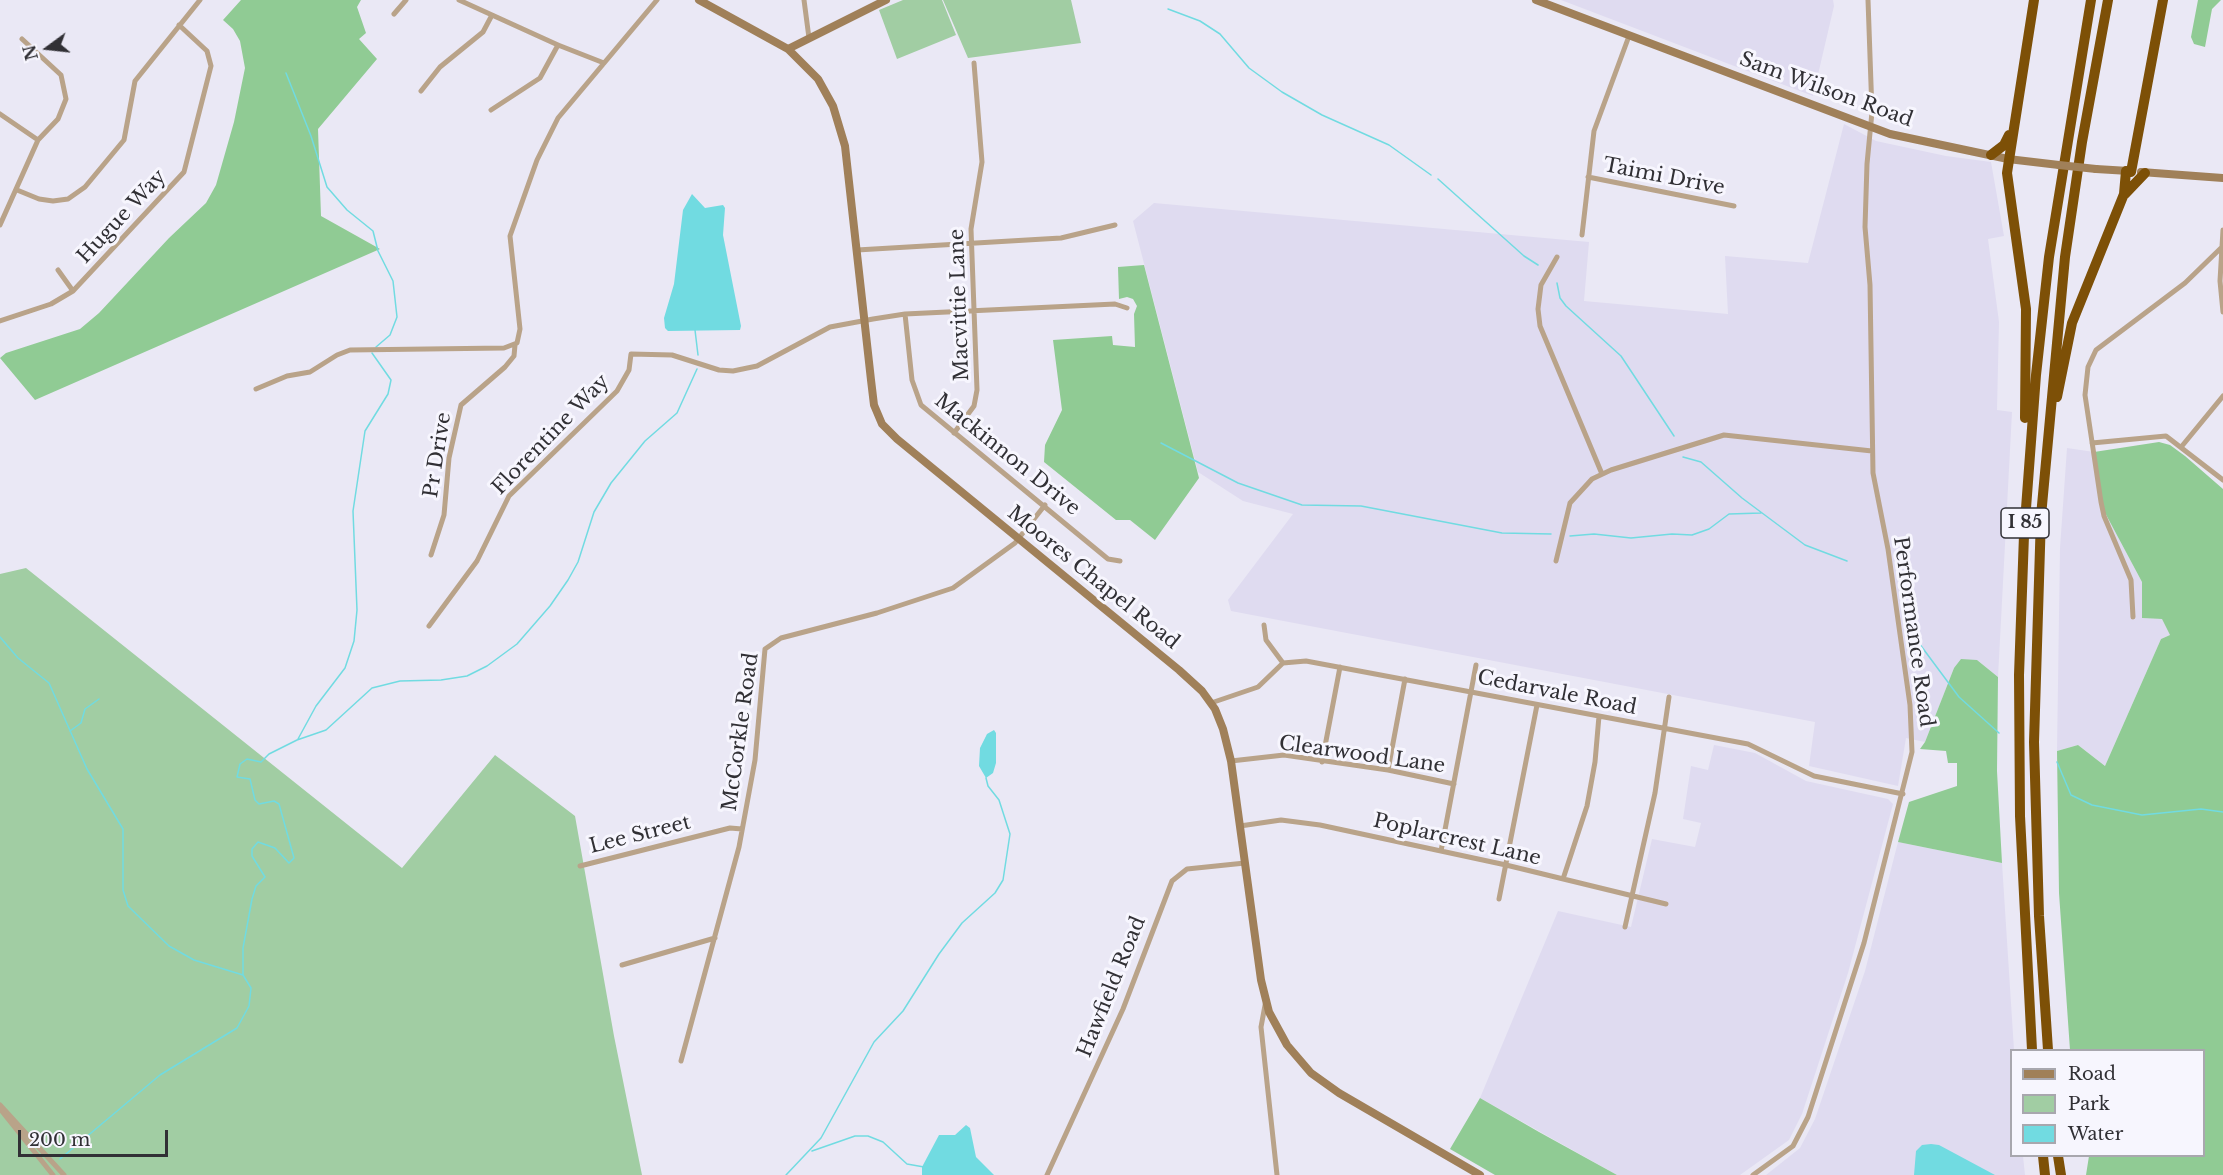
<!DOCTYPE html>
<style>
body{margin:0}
#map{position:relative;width:2223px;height:1175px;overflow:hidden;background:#eae8f5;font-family:"Libre Baskerville",serif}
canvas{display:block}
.legend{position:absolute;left:2010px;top:1049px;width:195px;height:108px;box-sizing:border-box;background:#f7f6fe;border:2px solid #a8a7ae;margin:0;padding:8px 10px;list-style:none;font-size:18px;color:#313035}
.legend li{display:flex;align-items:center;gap:12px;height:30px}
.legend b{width:30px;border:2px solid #a8a7ae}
.north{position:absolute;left:18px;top:18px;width:60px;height:60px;-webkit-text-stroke:4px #f7f6fe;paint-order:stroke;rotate:255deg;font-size:16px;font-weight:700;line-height:24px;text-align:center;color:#313035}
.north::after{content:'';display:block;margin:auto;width:21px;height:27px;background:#313035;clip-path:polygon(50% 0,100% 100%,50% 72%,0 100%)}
.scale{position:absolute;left:18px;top:1130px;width:150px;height:27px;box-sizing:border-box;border:3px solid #313035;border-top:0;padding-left:8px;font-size:18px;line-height:21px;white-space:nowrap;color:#313035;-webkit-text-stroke:4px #f7f6fe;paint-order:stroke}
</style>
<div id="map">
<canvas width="2223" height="1175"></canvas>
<ul class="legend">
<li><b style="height:8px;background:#a08059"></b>Road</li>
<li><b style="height:16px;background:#a1cda3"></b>Park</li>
<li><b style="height:16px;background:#71dbe1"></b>Water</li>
</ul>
<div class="north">N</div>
<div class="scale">200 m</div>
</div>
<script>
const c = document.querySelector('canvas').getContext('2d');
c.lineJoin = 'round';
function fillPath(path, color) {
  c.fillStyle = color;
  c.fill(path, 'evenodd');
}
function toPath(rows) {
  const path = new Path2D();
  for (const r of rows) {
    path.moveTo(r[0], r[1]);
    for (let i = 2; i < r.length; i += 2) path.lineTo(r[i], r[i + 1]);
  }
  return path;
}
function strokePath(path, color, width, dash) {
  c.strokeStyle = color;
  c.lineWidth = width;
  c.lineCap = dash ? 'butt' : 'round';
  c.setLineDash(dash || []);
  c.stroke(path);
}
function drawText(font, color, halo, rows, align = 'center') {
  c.font = font + ' "Libre Baskerville",serif';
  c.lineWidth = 6;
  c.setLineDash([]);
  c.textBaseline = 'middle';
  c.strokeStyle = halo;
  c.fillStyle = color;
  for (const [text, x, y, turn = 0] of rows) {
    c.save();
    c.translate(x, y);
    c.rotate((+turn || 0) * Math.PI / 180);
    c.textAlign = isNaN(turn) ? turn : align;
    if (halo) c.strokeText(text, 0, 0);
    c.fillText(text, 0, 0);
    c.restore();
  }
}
fillPath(toPath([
 [1561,0,1833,0,1834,6,1813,96],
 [1844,124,1876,141,1946,156,1991,162,2004,236,1988,239,1999,322,1997,410,2012,412,1998,677,1977,660,1954,668,1925,742,1906,738,1898,786,1809,766,1815,722,1231,611,1228,600,1293,514,1243,501,1198,472,1133,221,1154,203,1589,242,1584,301,1728,314,1725,256,1808,263],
 [2067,448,2094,452,2103,509,2142,582,2142,618,2162,619,2170,635,2161,639,2105,766,2078,745,2057,751,2060,548],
 [1714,745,1755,753,1806,781,1888,799,1893,804,1848,973,1802,1114,1789,1140,1740,1175,1617,1175,1480,1098,1558,911,1631,927,1652,839,1695,847,1701,823,1683,819,1691,766,1708,770],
 [1898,842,2002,863,2014,1050,2012,1050,2012,1156,2023,1156,2025,1175,1766,1175,1800,1148,1815,1119,1865,971]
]), '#dfdbf0');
fillPath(toPath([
 [903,0,942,0,956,35,897,59,879,10],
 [943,0,1071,0,1081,43,968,58],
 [26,568,402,868,495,755,575,816,614,1036,642,1175,0,1175,0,574]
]), '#a1cda3');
fillPath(toPath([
 [241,0,361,0,357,7,366,33,359,39,377,59,318,129,321,216,380,249,35,400,0,358,6,353,80,329,99,313,169,238,206,203,216,185,234,122,245,68,240,41,233,29,223,20],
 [2198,0,2221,0,2212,9,2205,47,2194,44,2191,37],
 [1144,265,1199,478,1155,540,1130,520,1116,520,1044,462,1045,445,1062,410,1053,340,1112,336,1113,345,1135,347,1134,314,1137,306,1133,299,1127,297,1119,299,1118,267],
 [2159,442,2170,445,2185,456,2223,489,2223,1175,2086,1175,2089,1156,2204,1156,2204,1050,2070,1050,2059,893,2057,751,2078,745,2105,766,2161,639,2170,635,2162,619,2142,618,2142,582,2103,509,2094,452],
 [1961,659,1977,660,1998,677,1997,771,2002,863,1898,842,1909,802,1957,786,1957,763,1948,763,1946,751,1920,749,1925,742,1954,668],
 [1480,1098,1539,1132,1617,1175,1495,1175,1450,1149]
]), '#90cb94');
fillPath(toPath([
 [692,194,705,208,723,205,725,208,723,235,741,326,740,330,668,331,665,328,664,318,674,284,683,210],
 [994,730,996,733,996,763,993,773,986,778,979,766,980,748,987,734],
 [966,1125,970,1128,976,1157,994,1175,922,1175,922,1167,939,1135,955,1135],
 [1931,1144,1939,1145,1995,1175,1914,1175,1916,1151,1922,1145]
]), '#71dbe1');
strokePath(toPath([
 [1168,9,1200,21,1220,34,1249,68,1282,92,1322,115,1389,145,1431,175],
 [286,73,311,136,327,187,347,210,373,231,378,251,393,281,397,317,390,335,376,347],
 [1438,179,1524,256,1538,265],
 [1557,283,1560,298,1566,306,1621,356,1674,436],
 [695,330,698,355],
 [1161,443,1238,483,1302,505,1361,506,1502,533,1551,534],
 [1683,457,1701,462,1742,498,1805,545,1847,561],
 [1570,536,1594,534,1631,538,1672,534,1692,535,1709,529,1729,514,1761,513],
 [1907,627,1959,697,1999,733],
 [0,637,18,658,49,683,87,769,123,829,123,890,128,906,169,946,194,960,243,975,251,988,249,1006,237,1028,160,1075,60,1159],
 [70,731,81,723,85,709,99,699],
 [298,739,316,706,345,668,354,641,357,610,353,511,365,431,388,394,391,380,372,353],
 [2057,762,2071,795,2092,805,2142,815,2201,809,2223,812],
 [243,975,243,948,252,899,256,886,265,877,252,856,252,849,258,842,275,848,289,863,294,858,279,804,274,801,259,804,255,800,250,779,237,777,240,764,247,759,261,762,269,754,297,740,326,730,372,688,400,681,441,680,467,676,487,666,517,644,550,606,568,580,578,562,594,512,611,483,645,441,677,413,697,369],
 [812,1151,855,1136,868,1136,883,1142,907,1164,924,1167],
 [786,1175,821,1138,874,1042,903,1011,939,954,962,923,995,893,1003,880,1010,834,999,800,988,786,986,778]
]), '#71dbe1', 1.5);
strokePath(toPath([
 [459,0,558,45,604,63],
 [804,0,809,38],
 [394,14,406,0],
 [421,91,440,67,483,32,492,15],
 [491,110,540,78,558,45],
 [0,114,38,140],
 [1588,177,1734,206],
 [17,190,39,199,53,201,68,199,85,187,124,140,135,81,200,0],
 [0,225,38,140,58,119,66,99,61,75,22,39],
 [2223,230,2220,281,2223,312],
 [1582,235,1594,131,1629,36],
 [857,250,1061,238,1115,225],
 [1557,257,1541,285,1538,309,1540,326,1602,474],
 [58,270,73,291],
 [905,314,912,380,921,405,1108,559,1120,561],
 [0,321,51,304,73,291,184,172,211,66,207,51,179,25],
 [256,389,287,376,310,372,337,355,350,350,504,348,517,343,520,329,510,236,537,160,558,118,657,0],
 [954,433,974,406,977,390,971,229,982,162,974,63],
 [2092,443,2166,436,2223,480],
 [2182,446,2223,396],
 [431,555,444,515,449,458,461,405,505,367,514,356,515,345],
 [1556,561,1570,503,1592,479,1611,470,1724,435,1872,451],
 [2133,617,2131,580,2104,516,2101,502,2085,395,2088,367,2096,350,2185,283,2221,248],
 [1264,625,1266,640,1283,663],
 [429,626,477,561,509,496,617,391,629,370,631,354,672,355,719,370,733,371,757,366,830,327,873,319,905,314,1115,304,1127,308],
 [1211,703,1258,687,1283,663,1306,661,1748,744,1814,776,1903,794],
 [1231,761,1284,755,1388,770,1454,784],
 [1322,762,1340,667],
 [1388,770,1405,679],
 [1240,826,1281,820,1320,825,1506,865,1666,904],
 [1441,851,1476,665],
 [580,866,730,828,742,829],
 [1563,879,1587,806,1595,762,1599,716],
 [1499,899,1537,705],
 [1625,927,1655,793,1669,697],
 [622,965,715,938],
 [1266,1000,1261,1027,1277,1175],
 [681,1061,739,847,755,760,765,649,781,638,877,613,953,588,1015,543,1045,505],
 [0,1105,64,1175],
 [1,1110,53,1175],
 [1047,1175,1123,1009,1172,881,1187,869,1245,863],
 [1753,1175,1793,1146,1808,1117,1864,943,1912,752,1910,705,1888,549,1873,473,1870,285,1865,227,1867,164,1872,112,1868,0]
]), '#b9a389', 5);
strokePath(toPath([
 [699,0,788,49,818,79,833,106,845,146,871,380,874,405,882,424,897,439,1179,670,1202,691,1215,709,1223,729,1231,761,1261,980,1269,1012,1287,1045,1311,1073,1339,1093,1480,1175],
 [1536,0,1890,134,2008,159,2059,165],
 [788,49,886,0],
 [2096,169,2129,171],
 [2141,172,2223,178]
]), '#a08059', 8);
strokePath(toPath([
 [1991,155,2004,145,2009,135],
 [2131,172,2163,0],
 [2125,194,2145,173],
 [2057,397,2072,323,2124,194,2126,171],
 [2025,418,2026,309,2007,173,2034,0],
 [2032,1050,2020,816,2019,675,2024,535,2036,375,2049,257,2091,0],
 [2048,1050,2039,916,2034,742,2041,516,2065,257,2082,142,2108,0],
 [2043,1156,2045,1175],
 [2058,1156,2061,1175]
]), '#7d5007', 10);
strokePath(toPath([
 [2059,165,2096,169]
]), '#a08059', 8);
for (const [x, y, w] of [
 [2025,523,48]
]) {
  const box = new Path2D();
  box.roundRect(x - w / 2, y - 15, w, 30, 4.5);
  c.fillStyle = '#f7f6fe';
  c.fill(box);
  strokePath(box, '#313035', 1.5);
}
drawText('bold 18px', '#313035', null, [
 ["I 85",2025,523]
]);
drawText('20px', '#313035', '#f7f6fe', [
 ["Sam Wilson Road",1826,90,20],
 ["Taimi Drive",1664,177,11],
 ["Hugue Way",122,217,-47],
 ["Macvittie Lane",960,305,-92],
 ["Florentine Way",551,435,-46],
 ["Pr Drive",438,455,-81],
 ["Mackinnon Drive",1007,455,39],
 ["Moores Chapel Road",1093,578,39],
 ["Performance Road",1913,632,82],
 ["Cedarvale Road",1557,693,11],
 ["McCorkle Road",741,732,-82],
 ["Clearwood Lane",1362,755,8],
 ["Lee Street",640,835,-14],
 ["Poplarcrest Lane",1457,840,13],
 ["Hawfield Road",1112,987,-68]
]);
</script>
